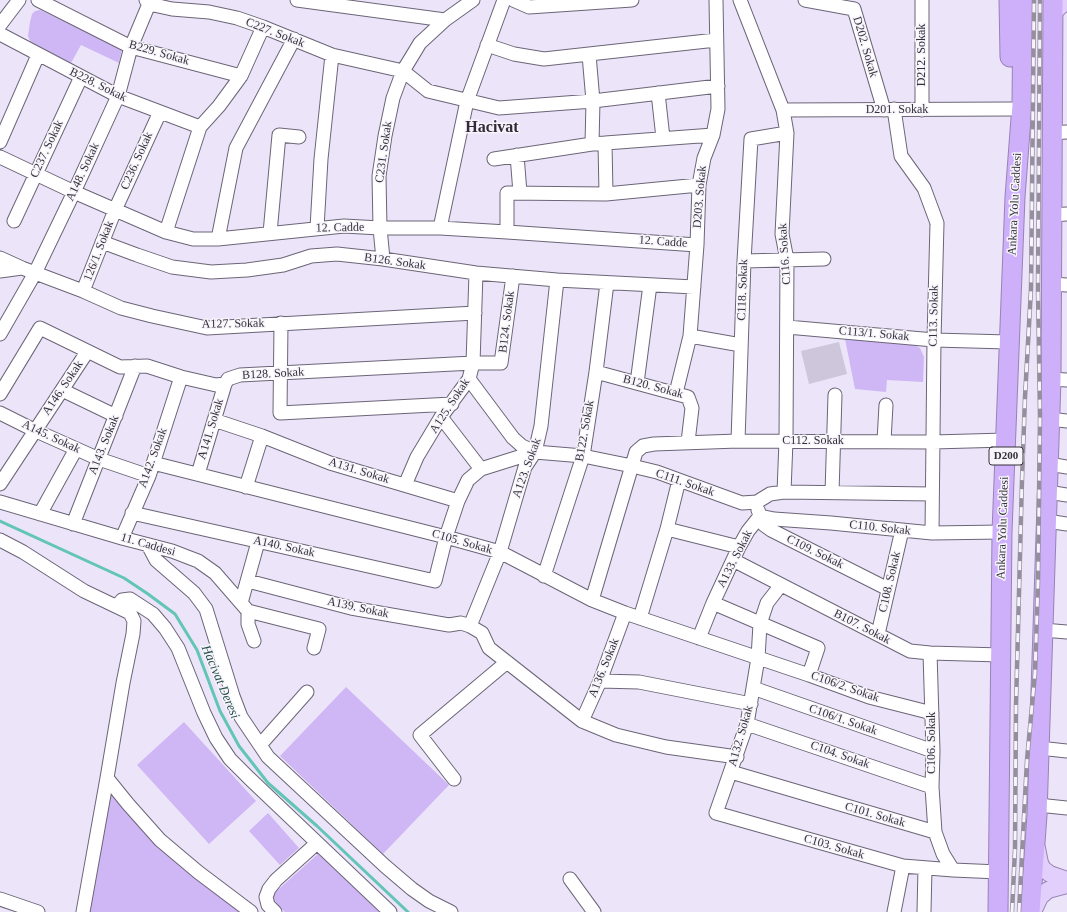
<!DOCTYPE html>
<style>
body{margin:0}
canvas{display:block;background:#ece4f9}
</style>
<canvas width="1067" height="912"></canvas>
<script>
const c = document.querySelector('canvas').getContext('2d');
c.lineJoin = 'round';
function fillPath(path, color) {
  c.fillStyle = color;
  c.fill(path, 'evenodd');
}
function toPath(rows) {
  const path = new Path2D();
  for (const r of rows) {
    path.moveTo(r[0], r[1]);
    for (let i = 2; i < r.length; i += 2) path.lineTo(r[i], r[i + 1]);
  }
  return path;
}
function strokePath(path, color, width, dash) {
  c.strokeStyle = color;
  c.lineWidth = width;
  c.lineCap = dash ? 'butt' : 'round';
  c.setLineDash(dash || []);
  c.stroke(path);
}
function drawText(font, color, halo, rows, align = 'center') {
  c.font = font + ' "Times New Roman",serif';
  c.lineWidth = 3;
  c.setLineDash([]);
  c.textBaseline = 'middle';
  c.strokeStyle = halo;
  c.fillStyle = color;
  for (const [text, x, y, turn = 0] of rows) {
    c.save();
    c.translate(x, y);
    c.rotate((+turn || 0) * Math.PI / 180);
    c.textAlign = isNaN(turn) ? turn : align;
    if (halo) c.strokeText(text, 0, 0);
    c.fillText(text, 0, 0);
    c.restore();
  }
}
fillPath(toPath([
 [40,10,122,49,119,63,81,45,71,63,35,45,30,41,28,36,30,22,32,14,35,11],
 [845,339,908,342,920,348,924,357,923,382,887,380,886,392,855,389],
 [346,687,449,785,383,854,280,756],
 [184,722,256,801,209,844,137,765],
 [109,787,248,912,88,912],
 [268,813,299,848,280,865,249,831],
 [319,853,382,912,285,912,274,903,271,896]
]), '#cfb7f5');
strokePath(toPath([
 [0,521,124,578,148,594,175,614,197,650,220,711,239,746,268,783,317,826,408,912]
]), '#62c5b6', 3);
fillPath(toPath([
 [839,342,847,374,809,384,801,351]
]), '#cec7db');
const minor = toPath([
 [38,0,131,47,241,76],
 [146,0,149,4,172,9,209,12,237,18,263,27,332,55,403,71,428,91,499,108,593,101,718,86],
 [297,0,445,20],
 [513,0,529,7,632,0],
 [740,0,783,110,787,133,782,234,787,260,786,441,784,492],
 [805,0,854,9,884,110],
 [922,0,922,110],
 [0,25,19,0],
 [0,34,118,96,200,127],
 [487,45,514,54,544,59,716,40],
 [589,55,593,101,592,144],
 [658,93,663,138],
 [894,109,901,156,924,188,937,223,934,340,932,533],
 [783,110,1012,109],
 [1051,133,1067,132],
 [0,142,38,55],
 [605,143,606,194],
 [517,155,520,193],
 [0,157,74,192,166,232,193,239,218,239,344,226,380,228,440,228,507,232,697,245],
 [494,159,592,144,713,135],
 [1052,215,1067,214],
 [14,221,81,77],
 [317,228,321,159,332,55],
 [440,228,467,101,504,0],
 [166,232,200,127,219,106,241,76,263,27],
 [507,232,507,193,606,194,699,185],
 [270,233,279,135,299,137],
 [218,239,236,148,294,39],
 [102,242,137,255,172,267,211,272,247,270,283,265,311,256,337,254,383,259,476,273,557,280,694,287],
 [0,258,22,268],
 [383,259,380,228,379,176,385,136,393,98,403,71,420,43,445,20,473,0],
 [744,261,824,259],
 [0,271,22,268,83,291,121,308,152,316,207,328,475,313],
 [1051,284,1067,285],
 [83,291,115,210,160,112],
 [281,323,280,413,452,404],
 [787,327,934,340,1008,342],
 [0,334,35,273,74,192,118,96,131,47,149,4],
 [690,336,741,345],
 [596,372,688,397,692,408,688,442],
 [469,379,513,438,522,446,535,452,583,456,632,466,657,472,742,503,757,502,770,494,784,492,932,494],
 [1051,379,1067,380],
 [637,383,650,285],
 [62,390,116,416],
 [676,393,690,336,697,245,699,185,704,158,713,135,718,109,716,0],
 [0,394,40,328,120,367,147,366,181,377,216,385,225,384,228,379,240,375,473,363,501,363,513,276],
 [0,413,34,430,99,459,149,476],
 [441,417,481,469],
 [1050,419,1067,421],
 [214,420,262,436,330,463,458,501],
 [738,441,744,261,751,139,787,133],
 [884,441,886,405],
 [153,463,446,537,500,552,592,600,625,613,809,675,869,697,932,713],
 [1049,464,1067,467],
 [198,474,225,384],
 [0,484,87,352],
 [405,485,417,457,441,417,469,379,473,363,476,273],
 [246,487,262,436],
 [1048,492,1067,495],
 [832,493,835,395],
 [0,502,122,538,172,551,198,561,215,573,248,611,248,624,254,641],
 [758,510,764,525,771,530,888,589],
 [132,513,435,581,446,537,458,501,468,480,481,469,535,452],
 [40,514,76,449],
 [1047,521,1067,524],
 [73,524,135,366],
 [667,529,739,547],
 [122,538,149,476,181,377],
 [0,540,23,552,84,591,130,613,134,621,133,634,123,683,107,778,83,912],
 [148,545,156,560,194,593,206,609,233,696,241,717,268,757,385,866,412,889,429,901,451,912],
 [733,560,910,651,930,653,1001,655],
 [544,576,583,456,596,372,607,283],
 [248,581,351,608,449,625,461,623,470,626,482,633,489,648,582,721,616,735,666,747,737,757],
 [781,585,767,603,760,624,758,658,747,724,716,813,903,866,953,870],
 [592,600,636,452,643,446,654,444,738,441,933,442,1006,440],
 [241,603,258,542],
 [713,603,818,648,809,675],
 [117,606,122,600,130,599,153,614,165,628,178,648,204,713,216,738,230,759,249,778,390,912],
 [248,611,319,629,314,648],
 [640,618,667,529,679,480],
 [470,626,500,552,525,467,535,452,541,426,557,280],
 [1043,630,1067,632],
 [878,634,902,530],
 [699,638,713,603,739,547,748,531,760,516,774,519,831,523,932,533,1002,532],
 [930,653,933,751,932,787,935,832],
 [600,681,639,682,751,704],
 [753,688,933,751],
 [582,721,600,681,625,613],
 [747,724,932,787],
 [260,745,307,692],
 [1039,748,1067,751],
 [731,772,935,832,943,854,953,870,999,872],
 [107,778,128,804,160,840,198,872,251,912],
 [454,779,420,735,507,662],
 [1038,805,1067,808],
 [570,879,594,912],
 [0,899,38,912],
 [275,912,268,905,266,897,269,889,276,880,317,843],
 [894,912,903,866],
 [924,912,925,868]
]);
const major = toPath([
 [1052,14,1067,0],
 [1037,848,1040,863,1043,869,1050,874,1067,880],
 [1033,912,1040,897,1048,890,1067,885]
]);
const highway = toPath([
 [1009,0,1010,57],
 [998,912,1002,532,1015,197,1022,105,1023,0],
 [1030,912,1037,815,1051,379,1053,0]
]);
strokePath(minor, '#6c6577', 15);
strokePath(major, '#9883b6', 18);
strokePath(highway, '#9883b6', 21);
strokePath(minor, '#fff', 13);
strokePath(major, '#e2cffc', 16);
strokePath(highway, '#ceaffa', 19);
const rail = toPath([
 [1012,912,1015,849,1016,705,1022,480,1025,397,1031,289,1034,0],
 [1019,912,1027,760,1035,673,1038,582,1040,417,1038,289,1040,0]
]);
strokePath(rail, '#948e9d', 4.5);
strokePath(rail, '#f7f4fc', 3, [9]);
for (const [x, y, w] of [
 [1006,456,34]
]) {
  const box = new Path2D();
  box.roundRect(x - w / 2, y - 9, w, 18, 3);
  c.fillStyle = '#f7f4fc';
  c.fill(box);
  strokePath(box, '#343139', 1);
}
drawText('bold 11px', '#343139', null, [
 ["D200",1006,456]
]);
drawText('12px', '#343139', '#f7f4fc', [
 ["C227. Sokak",275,33,21],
 ["D202. Sokak",865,47,74],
 ["B229. Sokak",159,53,16],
 ["D212. Sokak",922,55,-90],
 ["B228. Sokak",98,85,26],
 ["D201. Sokak",897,110],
 ["C237. Sokak",47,149,-65],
 ["C231. Sokak",384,152,-82],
 ["C236. Sokak",137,161,-66],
 ["A148. Sokak",83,172,-65],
 ["D203. Sokak",700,197,-85],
 ["Ankara Yolu Caddesi",1015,204,-87],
 ["12. Cadde",340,228,-1],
 ["12. Cadde",663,242,4],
 ["126/1. Sokak",99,251,-69],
 ["C116. Sokak",785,254,-94],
 ["B126. Sokak",395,262,8],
 ["C118. Sokak",743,290,-88],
 ["C113. Sokak",934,316,-89],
 ["B124. Sokak",507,322,-83],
 ["A127. Sokak",233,324,-1],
 ["C113/1. Sokak",874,334,5],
 ["B128. Sokak",273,374,-3],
 ["B120. Sokak",653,387,15],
 ["A146. Sokak",63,388,-56],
 ["A125. Sokak",450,406,-57],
 ["A141. Sokak",211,429,-73],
 ["B122. Sokak",585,431,-80],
 ["A145. Sokak",51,437,25],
 ["C112. Sokak",813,441],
 ["A143. Sokak",104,445,-68],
 ["A142. Sokak",153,458,-70],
 ["A123. Sokak",527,468,-70],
 ["A131. Sokak",359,471,17],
 ["C111. Sokak",685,483,19],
 ["C110. Sokak",880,528,6],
 ["Ankara Yolu Caddesi",1003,528,-88],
 ["C105. Sokak",462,542,16],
 ["11. Caddesi",148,545,16],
 ["A140. Sokak",284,547,12],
 ["C109. Sokak",815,552,26],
 ["A133. Sokak",735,559,-63],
 ["C108. Sokak",890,582,-77],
 ["A139. Sokak",358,608,12],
 ["B107. Sokak",862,627,27],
 ["A136. Sokak",604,668,-68],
 ["C106/2. Sokak",845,687,19],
 ["C106/1. Sokak",843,720,19],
 ["A132. Sokak",741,736,-74],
 ["C106. Sokak",932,743,-90],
 ["C104. Sokak",840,755,19],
 ["C101. Sokak",875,815,16],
 ["C103. Sokak",834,847,16]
]);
drawText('italic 13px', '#24504a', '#f7f4fc', [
 ["Hacivat Deresi",220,682,67]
]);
drawText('bold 16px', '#302a39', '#f7f4fc', [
 ["Hacivat",492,128]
]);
</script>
